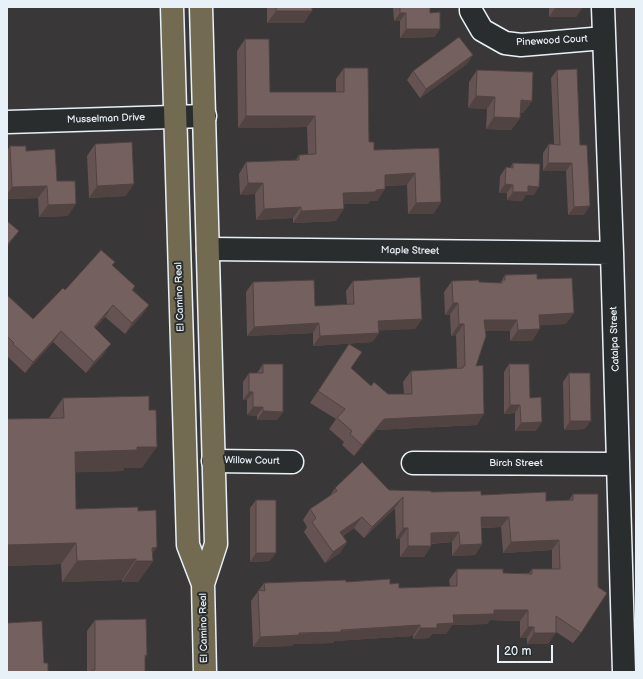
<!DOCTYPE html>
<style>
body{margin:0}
#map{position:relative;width:643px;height:679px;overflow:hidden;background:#393738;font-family:"Balsamiq Sans",sans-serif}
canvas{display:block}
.frame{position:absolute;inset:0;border:8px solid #e8f1f8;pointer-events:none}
.scale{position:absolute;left:497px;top:645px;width:56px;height:18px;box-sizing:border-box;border:2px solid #e8f1f8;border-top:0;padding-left:5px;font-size:12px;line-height:14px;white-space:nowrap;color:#e8f1f8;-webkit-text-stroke:3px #2a2d2e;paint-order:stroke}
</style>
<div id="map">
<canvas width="643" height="679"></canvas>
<div class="frame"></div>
<div class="scale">20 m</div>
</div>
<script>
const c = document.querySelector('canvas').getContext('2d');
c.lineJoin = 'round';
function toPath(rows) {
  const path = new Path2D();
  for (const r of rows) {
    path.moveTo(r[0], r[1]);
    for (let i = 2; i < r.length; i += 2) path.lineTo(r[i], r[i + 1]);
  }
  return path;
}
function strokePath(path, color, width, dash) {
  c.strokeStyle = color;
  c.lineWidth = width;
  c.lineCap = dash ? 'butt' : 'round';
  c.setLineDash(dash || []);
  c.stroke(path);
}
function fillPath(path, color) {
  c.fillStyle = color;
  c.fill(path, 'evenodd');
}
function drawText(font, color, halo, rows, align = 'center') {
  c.font = font + ' "Balsamiq Sans",sans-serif';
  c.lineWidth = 4;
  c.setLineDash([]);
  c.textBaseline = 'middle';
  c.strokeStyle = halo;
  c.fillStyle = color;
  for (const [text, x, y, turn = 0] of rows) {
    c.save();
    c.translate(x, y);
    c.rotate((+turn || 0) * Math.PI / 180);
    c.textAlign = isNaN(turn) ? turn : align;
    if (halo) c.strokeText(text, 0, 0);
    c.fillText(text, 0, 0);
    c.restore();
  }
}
const minor = toPath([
 [471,7,471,11,482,30,505,43,521,45,604,38],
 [603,7,612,253,624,672],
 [7,122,205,116],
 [208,249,612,253],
 [213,461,292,462],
 [413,463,618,464]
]);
const major = toPath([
 [172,7,188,545,203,584,205,672],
 [201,7,216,544,203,584]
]);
strokePath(minor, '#e8f1f8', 25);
strokePath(major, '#e8f1f8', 25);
strokePath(minor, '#2a2d2e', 22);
strokePath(major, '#726b52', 22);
fillPath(toPath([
 [267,7,312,7,304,23,267,23],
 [393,7,430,7,430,13,440,29,434,37,400,38,400,21,394,21],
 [549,7,582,7,582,8,576,17,549,17],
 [245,39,270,92,336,92,336,79,344,68,369,142,374,150,439,148,441,202,433,214,408,214,407,185,385,186,377,201,370,201,368,204,344,204,336,221,293,223,293,218,256,220,255,194,240,195,239,174,246,162,296,160,299,155,308,155,307,127,238,128,237,51],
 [467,64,420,98,407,80,413,71],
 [477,70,532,101,523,113,520,113,520,118,511,130,486,129,487,109,468,108,469,82],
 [557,70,580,145,584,215,568,215,566,171,543,171,543,153,549,144,554,144,551,78],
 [95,144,126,196,89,198,87,156],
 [10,146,26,151,57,181,68,216,39,217,38,198,7,199,7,151],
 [513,163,534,195,526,195,522,201,507,200,507,193,499,193,500,176,506,167,510,168],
 [115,262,112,266,135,286,133,290,149,305,141,316,125,334,105,317,95,328,103,355,86,373,53,342,25,373,7,356,7,295,33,319,65,290],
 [505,275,537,279,566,324,540,325,532,341,510,341,510,331,485,331,476,366,477,425,376,430,354,456,342,445,344,442,329,429,336,419,310,403,349,344,351,368,371,386,388,394,404,394,403,382,411,371,457,369,456,335,451,336,450,315,445,315,444,292,452,281,500,283],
 [353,281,422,319,415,329,378,330,379,333,372,342,313,346,313,333,247,336,246,292,253,282,315,306,347,305,346,291],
 [263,364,283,412,277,420,257,420,257,416,247,415,247,400,243,400,243,382,249,373,257,373],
 [509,364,530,398,536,431,515,431,515,413,504,414,504,372],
 [569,373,585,429,564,430,563,382],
 [63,398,142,468,124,468,123,471,75,472,76,509,138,511,152,554,153,561,138,582,122,582,122,580,62,582,61,564,7,566,49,418],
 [335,488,431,492,481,495,546,501,569,500,573,494,581,633,573,643,556,632,548,644,527,644,527,638,520,638,520,621,490,620,487,624,452,625,446,634,432,634,429,638,413,639,413,636,334,641,333,643,293,644,292,646,253,647,251,601,264,583,346,582,390,584,399,588,450,586,449,580,457,569,503,573,529,573,532,569,552,569,552,550,503,553,501,527,482,528,482,544,475,555,452,556,452,542,431,544,431,546,424,557,400,557,400,539,396,539,395,508,364,538,354,528,343,536,347,542,340,553,325,563,304,532,307,527,303,520,310,509,329,497],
 [256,500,270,561,250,562,250,508],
 [95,620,147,655,145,658,145,672,87,672,87,631]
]), '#645352');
fillPath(toPath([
 [555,8,582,8,576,17,549,17],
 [276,11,312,11,304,23,267,23],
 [400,13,406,13,400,21,394,21],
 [406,29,440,29,434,37,400,38],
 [473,55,467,64,420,98,426,89],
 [476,96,495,97,487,109,468,108],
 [521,100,532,101,523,113,512,112],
 [246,116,315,116,307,127,238,128],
 [494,117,520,118,511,130,486,129],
 [548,163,572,163,566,171,543,171],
 [415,173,407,185,377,186,385,175],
 [248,183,263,183,255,194,240,195],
 [134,184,126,196,89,198,97,186],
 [505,184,513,185,507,193,499,193],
 [47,186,38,198,7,199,7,194,12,187],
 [528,186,539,187,534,195,526,195,522,201,507,200,513,192],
 [385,189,377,201,370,201,368,204,335,204,343,193],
 [441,202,433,214,408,214,416,203],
 [76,204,68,216,39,217,48,205],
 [590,206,584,215,568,215,574,207],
 [301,207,293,218,256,220,264,209],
 [344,209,336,221,293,223,301,211],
 [19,231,11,242,7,247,7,245],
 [453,303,458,303,450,315,445,315],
 [113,305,105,317,86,339,94,327],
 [149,305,141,316,125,334,132,323],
 [574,313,566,324,532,326,539,315],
 [422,319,415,329,371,331,378,321],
 [484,320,517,320,510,331,476,331],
 [319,323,313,333,247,336,254,327],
 [459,324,464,324,456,335,451,336],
 [540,329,532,341,510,341,518,330],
 [61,331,53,342,25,373,33,362],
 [379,333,372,342,313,346,320,336],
 [111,344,103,355,86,373,94,362],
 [249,392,253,392,247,400,243,400],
 [510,405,520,405,515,413,504,414],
 [253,407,263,407,257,416,247,415],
 [263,411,283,412,277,420,257,420],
 [484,414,477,425,376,430,354,456,362,445,384,419],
 [570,421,591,421,585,429,564,430],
 [542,422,536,431,515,431,521,423],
 [137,447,157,447,142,468,124,468,123,471,60,473,75,452],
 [403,497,395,508,364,538,372,527],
 [362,517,354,528,332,543,340,532],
 [481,517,509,517,501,527,474,528],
 [403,528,408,528,400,539,396,539],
 [459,532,452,542,424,544,431,533],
 [559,540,552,550,503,553,511,542],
 [347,542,340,553,325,563,333,552],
 [76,543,61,564,7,566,7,545],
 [482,544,475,555,452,556,460,545],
 [408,546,431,546,424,557,400,557],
 [157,547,148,561,153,561,138,582,122,582,136,561,152,548],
 [256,553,276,553,270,561,250,562],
 [136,559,122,580,62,582,77,561],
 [494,610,528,610,520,621,490,620,487,624,452,625,446,634,432,634,429,638,413,639,420,628,437,624,453,615],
 [420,625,413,636,334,641,333,643,293,644,292,646,253,647,260,637],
 [528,627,534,627,527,638,520,638],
 [534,633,556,633,548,644,527,644]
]), '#514342');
const building = toPath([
 [276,7,312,7,312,11,276,11,276,7],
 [400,7,430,7,430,13,440,12,440,29,406,29,406,13,400,13,400,7],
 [555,7,582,7,582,8,555,8,555,7],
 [459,37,473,55,426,89,413,71,459,37],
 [245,39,269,39,270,92,344,92,344,68,368,68,369,142,374,142,374,150,439,148,441,202,416,203,415,173,385,175,385,189,376,190,376,192,343,193,344,209,301,211,301,207,264,209,263,183,248,183,246,162,299,160,299,155,316,154,315,116,246,116,245,39],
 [577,69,580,145,587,145,590,206,574,207,572,163,548,163,549,144,560,145,557,70,577,69],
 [477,70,533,72,532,101,521,100,520,118,494,117,495,97,476,96,477,70],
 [132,142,134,184,97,186,95,144,132,142],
 [10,146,26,146,26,151,55,149,57,181,75,181,76,204,48,205,47,186,12,187,10,146],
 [513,163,540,164,539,187,528,186,528,192,513,192,513,185,505,184,506,167,513,168,513,163],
 [7,221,19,231,7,245,7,221],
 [101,250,115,262,112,265,135,286,132,290,149,305,132,323,113,305,94,327,111,344,94,362,61,331,33,362,13,344,14,343,7,336,7,295,33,319,63,288,65,290,101,250],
 [537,274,537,279,572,278,574,313,539,315,540,329,518,330,517,320,484,320,486,336,476,366,483,365,484,414,384,419,362,445,350,434,352,431,337,418,345,409,318,391,349,344,362,352,351,368,371,386,374,382,388,394,412,394,411,371,463,368,463,366,465,366,464,324,459,324,458,303,453,303,452,281,479,280,479,282,502,283,502,280,505,280,505,275,537,274],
 [420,277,422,319,378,321,379,333,320,336,319,323,254,327,253,282,314,280,315,306,354,304,353,281,420,277],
 [263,364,283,364,283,412,263,411,263,407,253,407,253,392,249,392,249,373,263,373,263,364],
 [509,364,529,364,530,398,541,397,542,422,521,423,520,405,510,405,509,364],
 [569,373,590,373,591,421,570,421,569,373],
 [149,396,149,410,156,410,157,447,137,447,137,450,75,452,76,509,138,507,138,511,156,510,157,547,152,548,153,561,136,561,136,559,77,561,76,543,7,545,7,419,64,418,63,398,149,396],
 [362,462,389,490,431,491,431,492,481,491,481,495,546,492,546,501,573,500,573,494,598,494,598,587,607,593,581,633,556,616,556,633,534,633,534,627,528,627,528,610,494,610,494,614,453,615,454,623,437,624,437,628,420,628,420,625,341,630,341,632,299,633,299,635,260,637,258,590,265,591,264,583,346,580,346,582,390,579,390,584,399,583,399,588,457,586,457,569,503,569,503,573,532,574,532,569,560,569,559,540,511,542,509,517,481,517,482,544,460,545,459,532,431,533,431,546,408,546,408,528,403,528,403,497,372,527,362,517,340,532,347,542,333,552,312,522,316,518,310,509,337,491,335,488,362,462],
 [256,500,276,500,276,553,256,553,256,500],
 [146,619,147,655,145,655,145,672,92,672,92,670,95,670,95,620,146,619],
 [42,621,44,663,48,663,48,672,7,672,7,623,42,621]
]);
fillPath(building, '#74605f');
strokePath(building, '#514342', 1);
drawText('10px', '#e8f1f8', '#2a2d2e', [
 ["Pinewood Court",552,41,-3],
 ["Musselman Drive",106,119,-2],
 ["Maple Street",410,251,1],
 ["El Camino Real",180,297,-92],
 ["Catalpa Street",615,339,-92],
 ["Willow Court",252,461,1],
 ["Birch Street",516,463],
 ["El Camino Real",204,628,-91]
]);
</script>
